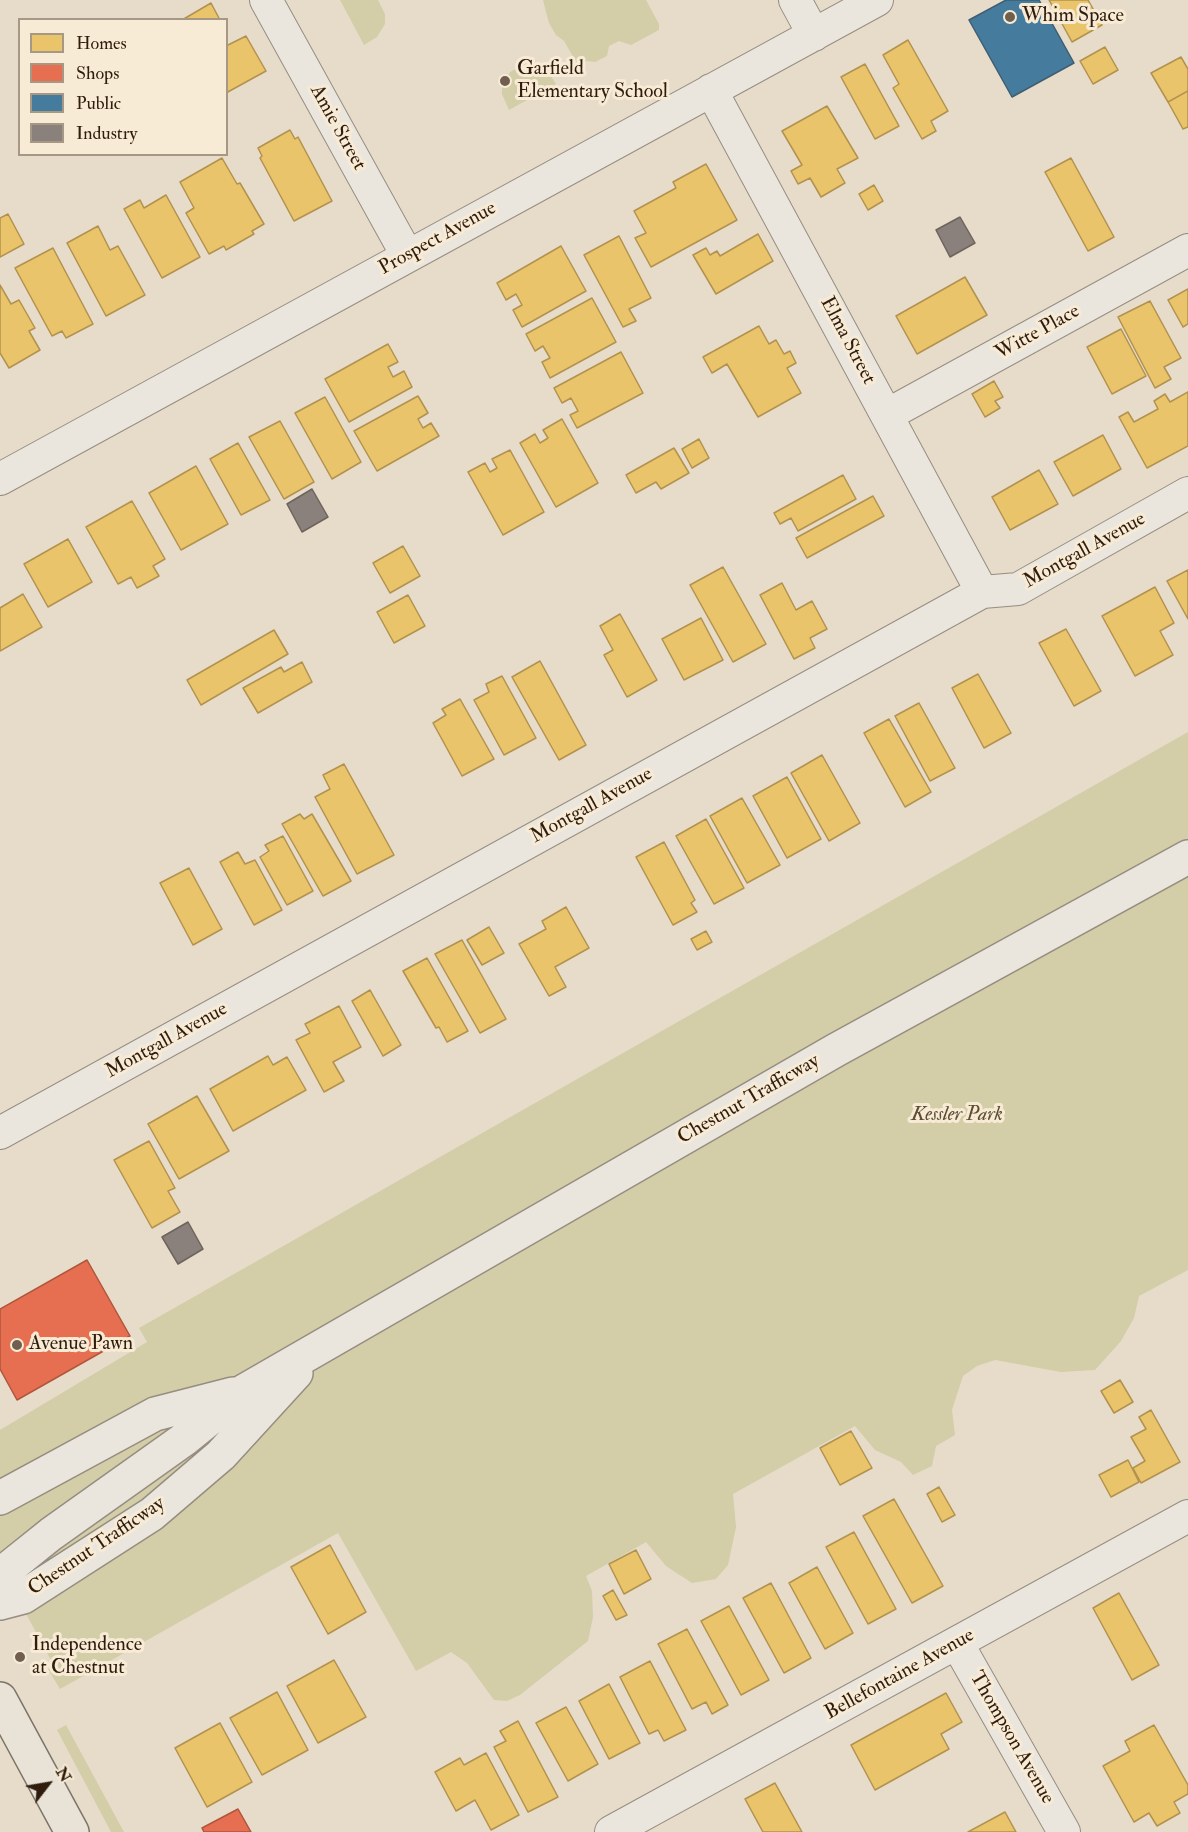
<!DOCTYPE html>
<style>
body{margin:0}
#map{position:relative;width:1188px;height:1832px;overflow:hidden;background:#e7dcca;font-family:"IM FELL Double Pica",serif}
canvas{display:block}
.legend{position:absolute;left:18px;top:18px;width:210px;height:138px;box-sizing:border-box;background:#f7ebd5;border:2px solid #a79885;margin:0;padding:8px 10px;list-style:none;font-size:18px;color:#301c0d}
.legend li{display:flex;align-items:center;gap:12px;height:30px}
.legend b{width:30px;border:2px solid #a79885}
.north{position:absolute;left:18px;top:1754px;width:60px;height:60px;-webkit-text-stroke:4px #f7ebd5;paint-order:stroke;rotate:59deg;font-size:16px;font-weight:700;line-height:24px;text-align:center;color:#301c0d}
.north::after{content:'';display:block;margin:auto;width:21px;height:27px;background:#301c0d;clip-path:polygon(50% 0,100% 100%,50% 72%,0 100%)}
</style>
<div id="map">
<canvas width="1188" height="1832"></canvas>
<ul class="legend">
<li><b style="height:16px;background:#e9c46a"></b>Homes</li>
<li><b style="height:16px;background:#e76f51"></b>Shops</li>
<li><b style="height:16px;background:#457b9d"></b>Public</li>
<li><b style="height:16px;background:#8a817c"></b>Industry</li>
</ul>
<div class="north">N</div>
</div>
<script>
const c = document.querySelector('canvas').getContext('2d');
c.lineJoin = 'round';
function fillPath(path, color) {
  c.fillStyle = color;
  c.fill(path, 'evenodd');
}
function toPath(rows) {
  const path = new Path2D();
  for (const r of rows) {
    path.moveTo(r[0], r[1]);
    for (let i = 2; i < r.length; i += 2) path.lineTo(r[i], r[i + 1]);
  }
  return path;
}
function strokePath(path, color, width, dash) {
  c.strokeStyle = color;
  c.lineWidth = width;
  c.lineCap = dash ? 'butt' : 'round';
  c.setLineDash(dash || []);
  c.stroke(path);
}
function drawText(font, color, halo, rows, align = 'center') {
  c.font = font + ' "IM FELL Double Pica",serif';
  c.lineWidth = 6;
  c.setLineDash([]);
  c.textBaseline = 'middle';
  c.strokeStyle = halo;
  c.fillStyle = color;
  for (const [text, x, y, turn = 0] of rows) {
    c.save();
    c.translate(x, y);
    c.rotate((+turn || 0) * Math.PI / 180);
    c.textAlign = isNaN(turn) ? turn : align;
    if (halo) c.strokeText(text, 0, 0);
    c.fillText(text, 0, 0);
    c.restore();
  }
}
fillPath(toPath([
 [340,0,378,0,385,14,385,24,377,37,364,45],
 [543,0,646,0,659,24,659,30,631,45,619,41,609,46,607,56,595,62,587,61,578,65,564,41,556,35,549,23],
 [525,64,534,64,542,67,551,76,556,84,509,110,502,94,502,86,510,72],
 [1188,732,1188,1270,1139,1296,1134,1318,1121,1341,1095,1370,1061,1372,995,1360,977,1366,963,1376,952,1410,955,1435,936,1446,932,1466,913,1475,901,1462,875,1450,855,1426,733,1494,736,1527,728,1565,716,1579,692,1583,666,1566,646,1542,586,1576,592,1591,593,1617,588,1641,520,1695,507,1701,494,1700,467,1663,451,1652,416,1671,338,1533,60,1689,48,1669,54,1666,0,1565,0,1430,147,1342,139,1328],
 [66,1725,124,1832,111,1832,57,1730]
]), '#d3cda8');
const homes = toPath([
 [1049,0,1088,0,1102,25,1072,42,1049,0],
 [211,3,220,20,182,20,211,3],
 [246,36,266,71,226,93,226,46,246,36],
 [908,40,948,111,931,121,936,131,922,139,893,88,899,84,883,55,908,40],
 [1105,47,1118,70,1093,84,1080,61,1105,47],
 [1181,57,1188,69,1188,91,1168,102,1151,73,1181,57],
 [865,64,899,126,875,139,841,77,865,64],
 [1188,91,1188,127,1183,129,1168,102,1188,91],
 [827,106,858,158,837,169,845,183,821,197,810,178,798,184,791,171,802,165,782,131,827,106],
 [290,130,295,139,298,137,332,201,294,221,260,158,262,156,258,148,290,130],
 [222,158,237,184,240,183,264,224,252,231,254,234,226,250,224,246,209,254,186,213,194,208,180,182,222,158],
 [1071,158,1114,237,1088,251,1045,172,1071,158],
 [706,164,737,220,651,267,635,238,646,233,634,211,676,188,673,182,706,164],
 [874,185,883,201,868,210,859,194,874,185],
 [166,195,200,257,162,278,124,209,140,200,144,208,166,195],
 [8,214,24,244,0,257,0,218,8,214],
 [98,226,110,250,118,246,145,295,106,316,67,243,98,226],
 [758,234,773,261,716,294,693,255,706,248,710,255,717,251,720,256,758,234],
 [619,236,651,298,629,309,636,321,623,327,584,255,619,236],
 [561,246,586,291,522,327,513,310,522,305,516,294,506,300,497,283,561,246],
 [53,248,93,324,66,338,62,331,52,336,15,268,53,248],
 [965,277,987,315,917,354,896,316,965,277],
 [0,285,11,304,19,300,35,328,29,331,40,350,9,368,0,353,0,285],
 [1188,289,1188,324,1183,327,1168,300,1188,289],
 [592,298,616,342,550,378,542,362,550,358,543,346,535,351,526,334,592,298],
 [1150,301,1181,358,1164,367,1171,379,1155,388,1118,317,1150,301],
 [759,326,769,344,776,340,784,354,790,351,796,363,787,368,801,393,758,417,727,364,712,373,703,357,759,326],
 [1121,329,1146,376,1112,394,1087,347,1121,329],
 [388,344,398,362,388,367,393,377,404,371,412,387,349,422,325,379,388,344],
 [621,352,643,393,577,428,570,415,578,411,571,398,562,403,554,388,621,352],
 [994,381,1003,397,995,401,1000,408,985,417,972,394,994,381],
 [1188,392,1188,446,1147,468,1119,417,1128,412,1134,422,1158,409,1154,401,1165,394,1170,402,1188,392],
 [418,396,428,413,418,419,423,428,431,423,439,436,377,471,354,431,418,396],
 [325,397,361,462,332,479,295,413,325,397],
 [562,419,598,483,556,507,520,443,535,434,540,443,548,438,543,430,562,419],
 [280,421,314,482,284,499,249,437,280,421],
 [1103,435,1121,469,1073,496,1054,462,1103,435],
 [699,439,709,458,692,468,682,449,699,439],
 [238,443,270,500,241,515,210,459,238,443],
 [674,448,689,473,661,489,656,482,636,493,626,475,674,448],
 [510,450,544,512,503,535,468,472,485,463,490,472,497,468,492,459,510,450],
 [196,466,228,524,181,550,149,493,196,466],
 [1039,470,1058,504,1010,530,992,497,1039,470],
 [843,475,856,499,798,531,791,518,780,524,774,513,843,475],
 [873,496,884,516,807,558,796,538,873,496],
 [132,501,165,559,153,566,159,576,137,588,131,577,118,584,86,527,132,501],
 [68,539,92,582,48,607,24,564,68,539],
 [403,546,420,576,390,593,373,563,403,546],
 [723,567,766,644,733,662,690,585,723,567],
 [1188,570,1188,619,1167,581,1188,570],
 [782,583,796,610,812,601,827,629,810,638,815,648,794,659,760,595,782,583],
 [1155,587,1174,623,1160,631,1173,655,1135,676,1102,616,1155,587],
 [23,594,42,627,0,651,0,608,23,594],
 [408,595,425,626,394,643,377,612,408,595],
 [620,614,657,680,627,697,604,655,613,650,600,626,620,614],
 [701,618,723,660,684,680,662,639,701,618],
 [1066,629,1101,691,1074,706,1039,643,1066,629],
 [274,630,288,654,201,705,187,680,274,630],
 [540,661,586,745,559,760,512,677,540,661],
 [302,662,312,682,258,713,243,688,281,667,284,672,302,662],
 [978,674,1011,733,984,748,952,688,978,674],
 [502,676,536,738,504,755,474,700,489,692,486,684,502,676],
 [460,699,494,759,462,776,433,723,446,715,442,709,460,699],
 [919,703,955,768,930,781,895,716,919,703],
 [889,719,931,792,905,807,864,733,889,719],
 [822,755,860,823,829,841,791,773,822,755],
 [344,764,394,855,357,874,315,797,330,789,323,775,344,764],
 [787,777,821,839,787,858,753,796,787,777],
 [742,798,780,865,747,883,710,816,742,798],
 [300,814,304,819,312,814,351,881,323,896,282,824,300,814],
 [706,819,744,888,714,904,676,836,706,819],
 [283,836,313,891,287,905,260,857,269,851,265,845,283,836],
 [664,842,695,900,691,903,697,912,673,925,636,857,664,842],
 [238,852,245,864,255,860,282,910,254,925,220,862,238,852],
 [189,868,222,929,193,945,160,883,189,868],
 [566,907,589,948,555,967,566,987,549,996,519,944,546,929,542,921,566,907],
 [489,927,504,953,482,965,467,940,489,927],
 [706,931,712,942,697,950,691,939,706,931],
 [462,940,506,1019,480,1033,435,954,462,940],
 [427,958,468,1031,447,1042,439,1027,436,1028,403,971,427,958],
 [370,990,401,1045,383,1056,352,1001,370,990],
 [339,1006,361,1047,333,1062,344,1081,324,1092,296,1040,310,1033,305,1024,339,1006],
 [268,1056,273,1065,287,1057,306,1090,233,1131,210,1089,268,1056],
 [197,1096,229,1151,179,1179,148,1124,197,1096],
 [149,1141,175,1188,168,1191,180,1212,152,1228,114,1160,149,1141],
 [1120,1380,1133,1402,1114,1413,1101,1391,1120,1380],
 [1151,1410,1180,1462,1141,1483,1133,1468,1145,1461,1131,1437,1146,1429,1139,1417,1151,1410],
 [851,1431,872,1468,840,1485,820,1448,851,1431],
 [1128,1460,1139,1482,1111,1497,1099,1475,1128,1460],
 [939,1487,955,1515,942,1522,927,1494,939,1487],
 [894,1499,943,1586,912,1603,863,1516,894,1499],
 [854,1532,896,1609,868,1624,826,1547,854,1532],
 [330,1545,366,1612,328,1634,291,1567,330,1545],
 [636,1550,651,1579,624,1594,609,1564,636,1550],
 [817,1567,853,1633,825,1649,789,1583,817,1567],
 [771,1583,811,1658,784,1673,743,1598,771,1583],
 [613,1590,627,1615,616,1620,603,1596,613,1590],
 [1119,1593,1159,1665,1132,1680,1093,1608,1119,1593],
 [729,1606,769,1680,741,1695,701,1621,729,1606],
 [687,1629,728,1705,712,1714,706,1702,692,1709,658,1644,687,1629],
 [334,1660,366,1717,318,1743,287,1686,334,1660],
 [650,1661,686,1730,664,1741,658,1730,649,1734,620,1677,650,1661],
 [609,1684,640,1743,609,1759,579,1701,609,1684],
 [277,1692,308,1750,262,1775,230,1718,277,1692],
 [946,1693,962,1722,941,1734,949,1749,875,1790,851,1745,946,1693],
 [566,1707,598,1764,568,1781,536,1723,566,1707],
 [518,1721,558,1797,528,1812,494,1747,506,1741,500,1731,518,1721],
 [220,1723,252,1782,207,1807,175,1748,220,1723],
 [1154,1725,1188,1785,1188,1794,1174,1802,1180,1813,1157,1826,1149,1813,1134,1822,1103,1766,1130,1751,1125,1741,1154,1725],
 [486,1753,519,1815,491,1830,475,1800,456,1811,435,1772,460,1758,464,1765,486,1753],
 [775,1783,802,1832,763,1832,745,1799,775,1783],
 [1005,1812,1016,1832,968,1832,1005,1812]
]);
fillPath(homes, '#e9c46a');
strokePath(homes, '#b2924e', 1.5);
const shops = toPath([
 [87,1260,130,1336,17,1400,0,1369,0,1309,87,1260],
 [238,1809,251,1832,204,1832,202,1828,238,1809]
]);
fillPath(shops, '#e76f51');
strokePath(shops, '#b0563d', 1.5);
const public = toPath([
 [1006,0,1039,0,1074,63,1012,97,969,20,1006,0]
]);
fillPath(public, '#457b9d');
strokePath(public, '#3f5e72', 1.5);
const industry = toPath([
 [960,217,975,243,950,257,936,230,960,217],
 [312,489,328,517,302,532,287,504,312,489],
 [188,1222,203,1249,178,1264,162,1237,188,1222]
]);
fillPath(industry, '#8a817c');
strokePath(industry, '#6f635b', 1.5);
const minor = toPath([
 [266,0,407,255],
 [795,0,814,35],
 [711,90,982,592],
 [887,415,1188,250],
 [0,479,877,0],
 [0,1133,982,592,1018,589,1188,493],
 [957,1643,1064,1832],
 [611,1832,1188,1516]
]);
const tertiary = toPath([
 [0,1498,155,1414,233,1394],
 [0,1575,51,1534,186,1438,244,1391,836,1050,1188,857],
 [0,1603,23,1597,152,1514,221,1455,296,1373]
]);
const primary = toPath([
 [0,1699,72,1832]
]);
strokePath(minor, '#968d81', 34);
strokePath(tertiary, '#968d81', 36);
strokePath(primary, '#7c7468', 36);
strokePath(minor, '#ebe6dd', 32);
strokePath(tertiary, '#ebe6dd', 33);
strokePath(primary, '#e8e2d7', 33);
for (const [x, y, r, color] of [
 [1010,17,6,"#705f4f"],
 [505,81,6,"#705f4f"],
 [17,1345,6,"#705f4f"],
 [20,1657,6,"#705f4f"]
]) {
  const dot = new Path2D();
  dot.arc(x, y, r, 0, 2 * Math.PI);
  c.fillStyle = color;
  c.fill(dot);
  strokePath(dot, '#f7ebd5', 2);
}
drawText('20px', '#301c0d', '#f7ebd5', [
 ["Whim Space",1022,17],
 ["Garfield",517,70],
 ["Elementary School",517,93],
 ["Avenue Pawn",29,1345],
 ["Independence",32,1646],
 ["at Chestnut",32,1669]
], 'left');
drawText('20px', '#301c0d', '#f7ebd5', [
 ["Amie Street",337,128,61],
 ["Prospect Avenue",438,239,-29],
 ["Witte Place",1038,333,-29],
 ["Elma Street",847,341,62],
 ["Montgall Avenue",1085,551,-29],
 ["Montgall Avenue",592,806,-29],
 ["Montgall Avenue",167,1041,-29],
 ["Chestnut Trafficway",749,1100,-30],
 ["Chestnut Trafficway",97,1547,-34],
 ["Bellefontaine Avenue",900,1675,-29],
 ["Thompson Avenue",1011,1738,60]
]);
drawText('italic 20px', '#5c4d33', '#f7ebd5', [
 ["Kessler Park",957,1116]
]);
</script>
